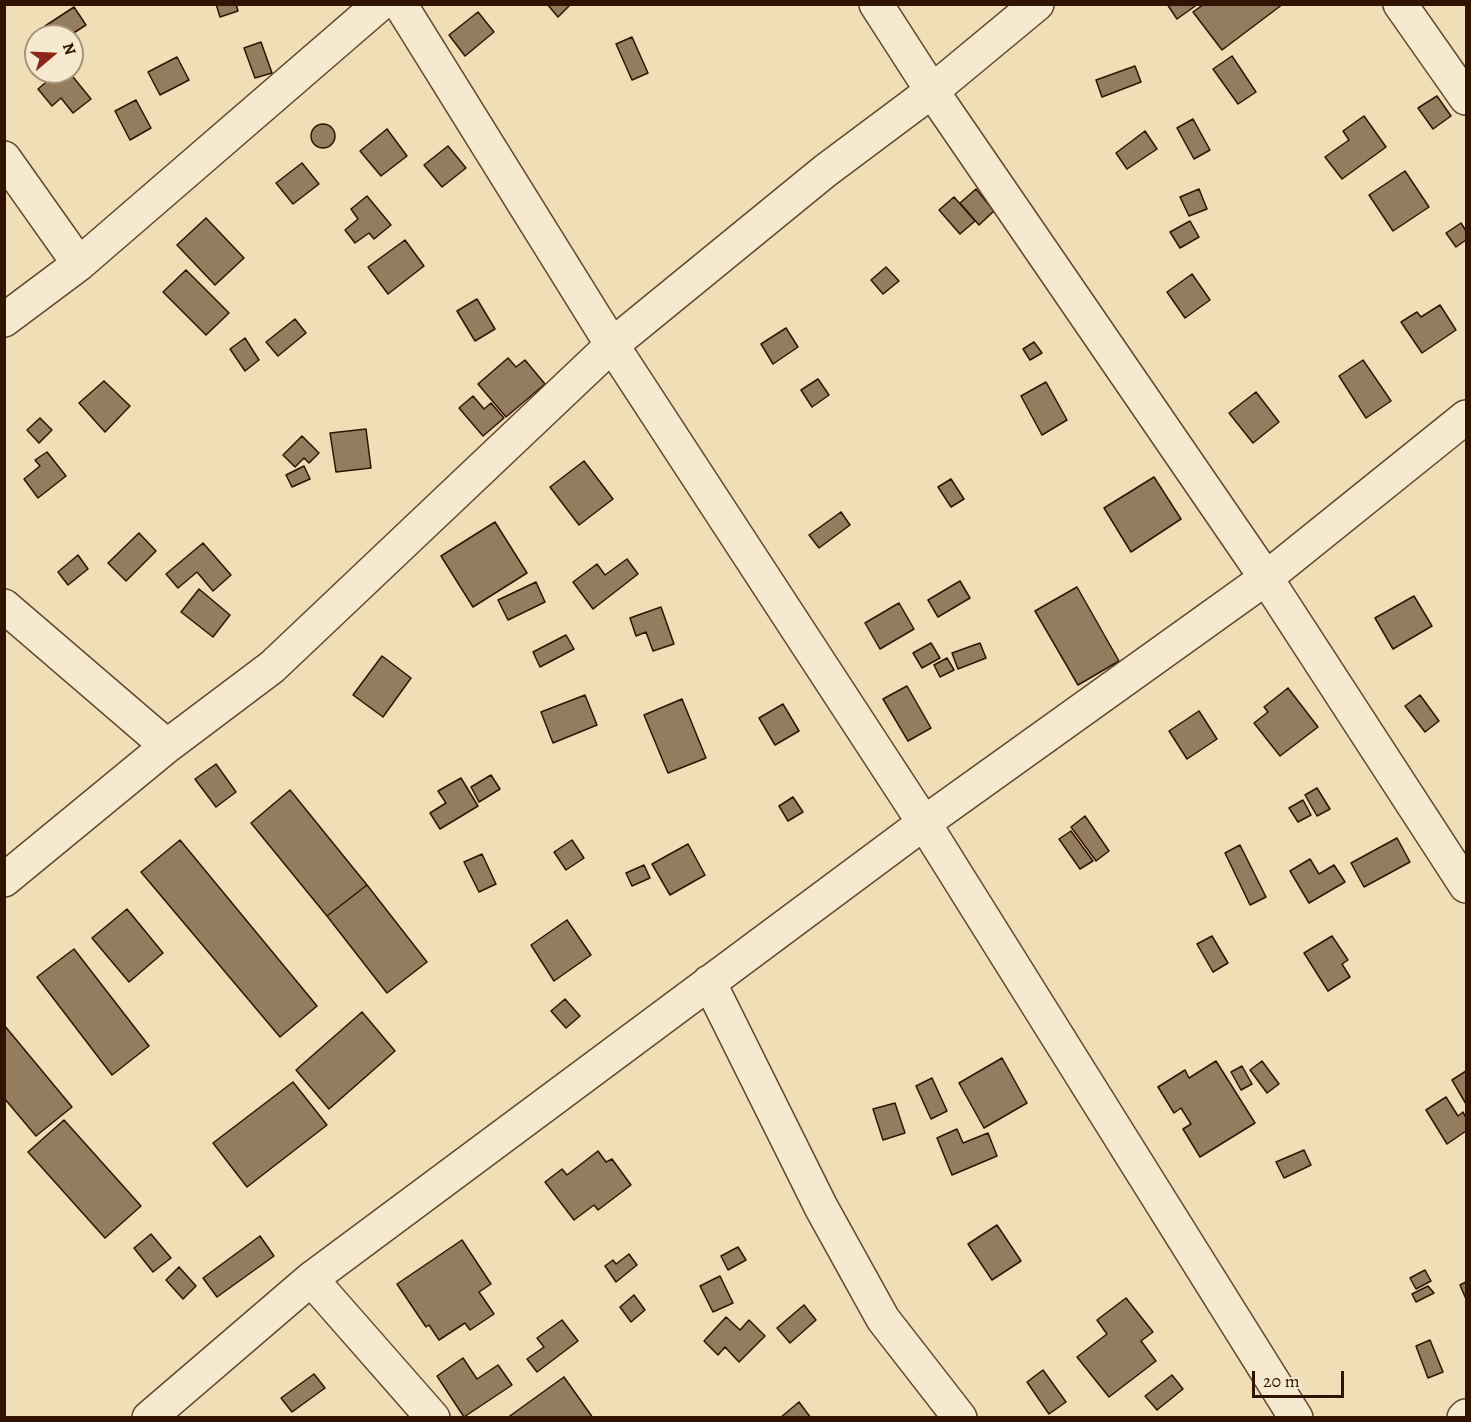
<!DOCTYPE html>
<style>
body{margin:0}
#map{position:relative;width:1471px;height:1422px;overflow:hidden;background:#f0deb6;font-family:Alegreya,serif}
canvas{display:block}
.frame{position:absolute;inset:0;border:6px solid #311301;pointer-events:none}
.north{position:absolute;left:24px;top:24px;width:60px;height:60px;box-sizing:border-box;background:#f5ead0;border:2px solid #a7947d;border-radius:50%;rotate:71deg;font-size:16px;font-weight:700;line-height:24px;text-align:center;color:#311301}
.north::after{content:'';display:block;margin:auto;width:21px;height:27px;background:#8f2418;clip-path:polygon(50% 0,100% 100%,50% 72%,0 100%)}
.scale{position:absolute;left:1252px;top:1371px;width:92px;height:27px;box-sizing:border-box;border:3px solid #311301;border-top:0;padding-left:8px;font-size:18px;line-height:21px;white-space:nowrap;color:#311301;-webkit-text-stroke:4px #f5ead0;paint-order:stroke}
</style>
<div id="map">
<canvas width="1471" height="1422"></canvas>
<div class="frame"></div>
<div class="north">N</div>
<div class="scale">20 m</div>
</div>
<script>
const c = document.querySelector('canvas').getContext('2d');
c.lineJoin = 'round';
function fillPath(path, color) {
  c.fillStyle = color;
  c.fill(path, 'evenodd');
}
function toPath(rows) {
  const path = new Path2D();
  for (const r of rows) {
    if (r.length === 3) {
      path.moveTo(r[0] + r[2], r[1]);
      path.arc(r[0], r[1], r[2], 0, 2 * Math.PI);
      continue;
    }
    path.moveTo(r[0], r[1]);
    for (let i = 2; i < r.length; i += 2) path.lineTo(r[i], r[i + 1]);
  }
  return path;
}
function strokePath(path, color, width, dash) {
  c.strokeStyle = color;
  c.lineWidth = width;
  c.lineCap = dash ? 'butt' : 'round';
  c.setLineDash(dash || []);
  c.stroke(path);
}
const building = toPath([
 [216,4,236,4,238,11,220,17,216,4],
 [547,4,571,4,558,17,547,4],
 [1167,4,1198,4,1177,19,1167,4],
 [1204,4,1222,5,1283,4,1222,50,1193,12,1204,4],
 [74,7,86,25,69,36,51,36,45,26,74,7],
 [478,12,494,32,465,56,449,35,478,12],
 [632,37,648,73,632,80,616,44,632,37],
 [261,42,272,73,255,78,244,48,261,42],
 [1232,56,1256,92,1238,104,1213,69,1232,56],
 [177,57,189,80,160,95,148,72,177,57],
 [1135,66,1141,82,1102,97,1096,80,1135,66],
 [58,72,69,72,91,99,73,113,61,98,52,106,38,89,58,72],
 [1437,96,1451,116,1433,129,1418,108,1437,96],
 [136,100,151,128,130,140,115,111,136,100],
 [1364,116,1386,147,1342,179,1325,157,1349,140,1343,131,1364,116],
 [1193,119,1210,150,1194,159,1177,128,1193,119],
 [323,136,12],
 [387,129,407,156,381,176,360,151,387,129],
 [1145,131,1157,149,1127,169,1116,153,1145,131],
 [448,146,466,168,442,187,424,165,448,146],
 [302,163,319,184,293,204,276,183,302,163],
 [1405,171,1429,207,1393,231,1369,195,1405,171],
 [976,189,994,211,979,225,960,203,976,189],
 [1199,189,1207,209,1189,216,1180,197,1199,189],
 [367,196,391,225,374,239,369,233,355,243,345,230,358,219,351,209,367,196],
 [954,197,975,221,960,234,939,210,954,197],
 [206,218,244,258,215,285,177,245,206,218],
 [1190,221,1199,237,1180,248,1170,232,1190,221],
 [1461,223,1466,231,1466,240,1456,247,1446,233,1461,223],
 [405,240,424,266,388,294,368,267,405,240],
 [886,267,899,281,883,294,871,280,886,267],
 [186,270,229,313,206,335,163,292,186,270],
 [1192,274,1210,300,1185,318,1167,292,1192,274],
 [477,299,495,329,475,341,457,311,477,299],
 [1440,305,1456,330,1422,353,1401,322,1417,312,1421,317,1440,305],
 [295,319,306,333,278,356,266,342,295,319],
 [786,328,798,347,773,364,761,344,786,328],
 [245,338,259,360,245,371,230,349,245,338],
 [1034,342,1042,353,1030,360,1023,349,1034,342],
 [508,358,516,367,525,360,545,384,506,417,478,384,508,358],
 [1363,360,1391,401,1366,418,1339,376,1363,360],
 [818,379,829,395,812,407,801,390,818,379],
 [104,381,130,406,105,432,79,403,104,381],
 [1046,382,1067,420,1042,435,1021,396,1046,382],
 [1256,392,1279,422,1253,443,1229,413,1256,392],
 [473,396,484,409,491,403,504,418,483,436,459,408,473,396],
 [40,418,52,430,39,443,27,430,40,418],
 [366,429,371,468,336,472,330,433,366,429],
 [302,436,319,453,309,463,304,458,295,467,283,455,302,436],
 [47,452,66,476,38,498,24,479,40,466,35,460,47,452],
 [584,461,613,499,579,525,550,487,584,461],
 [304,466,310,479,292,487,286,475,304,466],
 [1154,477,1181,519,1131,552,1104,508,1154,477],
 [951,479,964,499,951,507,938,487,951,479],
 [841,512,850,525,819,548,809,535,841,512],
 [495,522,527,573,473,607,441,556,495,522],
 [139,533,156,551,126,581,108,563,139,533],
 [203,543,231,575,213,591,197,572,178,588,166,574,203,543],
 [78,555,88,569,68,585,58,572,78,555],
 [627,559,638,574,593,609,573,582,597,564,605,575,627,559],
 [960,581,970,598,938,617,928,600,960,581],
 [536,582,545,602,508,620,498,600,536,582],
 [1077,587,1119,661,1078,685,1035,611,1077,587],
 [199,589,230,615,213,637,181,612,199,589],
 [1414,596,1432,626,1393,649,1375,618,1414,596],
 [899,603,914,629,880,649,865,623,899,603],
 [661,607,674,644,653,651,646,632,636,636,630,618,661,607],
 [566,635,574,649,540,667,533,652,566,635],
 [931,643,940,658,922,668,913,653,931,643],
 [980,643,986,658,958,669,952,653,980,643],
 [382,656,411,678,383,717,353,695,382,656],
 [947,658,954,670,940,677,934,665,947,658],
 [907,686,931,728,908,741,883,699,907,686],
 [1288,688,1318,727,1280,756,1254,723,1268,712,1264,707,1288,688],
 [585,695,597,725,553,743,541,712,585,695],
 [1420,695,1439,721,1425,732,1405,706,1420,695],
 [682,699,706,758,668,773,644,715,682,699],
 [783,704,799,731,775,745,759,718,783,704],
 [1199,711,1217,739,1187,759,1169,731,1199,711],
 [216,764,236,792,216,807,195,779,216,764],
 [491,775,500,789,479,802,471,787,491,775],
 [461,778,478,806,440,829,430,813,446,803,438,791,461,778],
 [1317,788,1330,809,1317,816,1305,795,1317,788],
 [290,790,367,885,327,916,251,823,290,790],
 [793,797,803,812,788,821,779,806,793,797],
 [1303,800,1311,815,1298,822,1289,808,1303,800],
 [1085,816,1109,851,1096,861,1071,827,1085,816],
 [1071,831,1093,861,1080,869,1059,839,1071,831],
 [1397,838,1410,862,1364,887,1351,863,1397,838],
 [180,840,317,1006,280,1037,141,872,180,840],
 [572,840,584,858,566,870,554,852,572,840],
 [688,844,705,875,670,895,652,864,688,844],
 [1240,845,1266,897,1250,905,1225,853,1240,845],
 [482,854,496,884,479,892,464,862,482,854],
 [1310,859,1319,874,1334,865,1345,882,1309,903,1290,871,1310,859],
 [644,865,650,878,632,886,626,873,644,865],
 [367,885,427,962,387,993,327,916,367,885],
 [127,909,163,953,129,982,92,938,127,909],
 [567,920,591,955,554,981,531,945,567,920],
 [1212,936,1228,963,1213,972,1197,944,1212,936],
 [1332,936,1348,960,1342,964,1350,977,1328,991,1304,953,1332,936],
 [74,949,149,1046,112,1075,37,977,74,949],
 [565,999,580,1016,566,1028,551,1011,565,999],
 [362,1012,395,1051,329,1109,296,1070,362,1012],
 [4,1025,72,1107,36,1136,4,1098,4,1025],
 [1002,1058,1027,1103,984,1128,959,1083,1002,1058],
 [1216,1061,1255,1123,1200,1157,1183,1129,1191,1124,1181,1108,1174,1113,1158,1087,1185,1070,1189,1078,1216,1061],
 [1262,1061,1279,1084,1267,1093,1250,1070,1262,1061],
 [1242,1066,1252,1084,1241,1090,1231,1072,1242,1066],
 [1466,1071,1466,1104,1452,1080,1466,1071],
 [932,1078,947,1111,931,1119,916,1086,932,1078],
 [293,1082,327,1125,247,1187,213,1143,293,1082],
 [1446,1097,1458,1116,1463,1112,1466,1118,1466,1131,1447,1144,1426,1110,1446,1097],
 [895,1103,905,1133,883,1140,873,1109,895,1103],
 [64,1120,141,1206,105,1238,28,1152,64,1120],
 [957,1129,963,1143,988,1133,997,1156,952,1175,937,1138,957,1129],
 [1304,1150,1311,1165,1284,1178,1276,1162,1304,1150],
 [598,1151,606,1162,612,1159,631,1185,598,1210,594,1205,574,1220,545,1182,562,1169,567,1175,598,1151],
 [997,1225,1021,1261,992,1280,968,1244,997,1225],
 [151,1234,171,1258,153,1272,134,1248,151,1234],
 [260,1236,274,1256,217,1297,203,1278,260,1236],
 [462,1240,491,1284,479,1292,494,1314,470,1330,465,1323,439,1340,429,1325,426,1327,397,1284,462,1240],
 [738,1247,746,1260,728,1270,721,1256,738,1247],
 [629,1254,637,1265,616,1282,605,1266,613,1260,616,1264,629,1254],
 [179,1267,196,1286,183,1299,166,1280,179,1267],
 [1425,1270,1431,1281,1416,1289,1410,1278,1425,1270],
 [720,1276,733,1303,713,1312,700,1286,720,1276],
 [1466,1282,1466,1299,1460,1285,1466,1282],
 [1428,1286,1434,1293,1416,1302,1412,1294,1428,1286],
 [634,1295,645,1310,631,1322,620,1307,634,1295],
 [1126,1298,1153,1332,1141,1341,1156,1361,1109,1397,1077,1357,1107,1334,1097,1320,1126,1298],
 [804,1305,816,1320,790,1343,777,1328,804,1305],
 [726,1317,740,1330,749,1320,765,1336,739,1362,725,1347,718,1355,704,1341,726,1317],
 [562,1320,578,1341,537,1372,527,1359,544,1347,537,1338,562,1320],
 [1430,1340,1443,1372,1428,1378,1416,1346,1430,1340],
 [463,1358,477,1379,498,1365,512,1385,464,1417,437,1376,463,1358],
 [1043,1370,1066,1402,1049,1414,1027,1382,1043,1370],
 [314,1374,325,1388,292,1412,281,1398,314,1374],
 [1172,1375,1183,1389,1157,1410,1145,1396,1172,1375],
 [564,1377,593,1418,507,1418,564,1377],
 [799,1402,811,1418,780,1418,799,1402]
]);
fillPath(building, '#947d5f');
strokePath(building, '#311301', 1.5);
const street = toPath([
 [400,4,612,345,924,823,1296,1418],
 [876,4,932,91,1266,578,1466,886],
 [1400,4,1466,98],
 [4,158,79,264],
 [4,320,79,264,380,4],
 [4,606,167,746],
 [4,880,167,746,272,667,612,345,825,171,932,91,1037,4],
 [709,982,821,1207,883,1319,960,1418],
 [311,1279,433,1418],
 [149,1418,311,1279,924,823,1266,578,1466,417],
 [1464,1418,1466,1416]
]);
strokePath(street, '#61462e', 36);
strokePath(street, '#f5ead0', 33);
</script>
